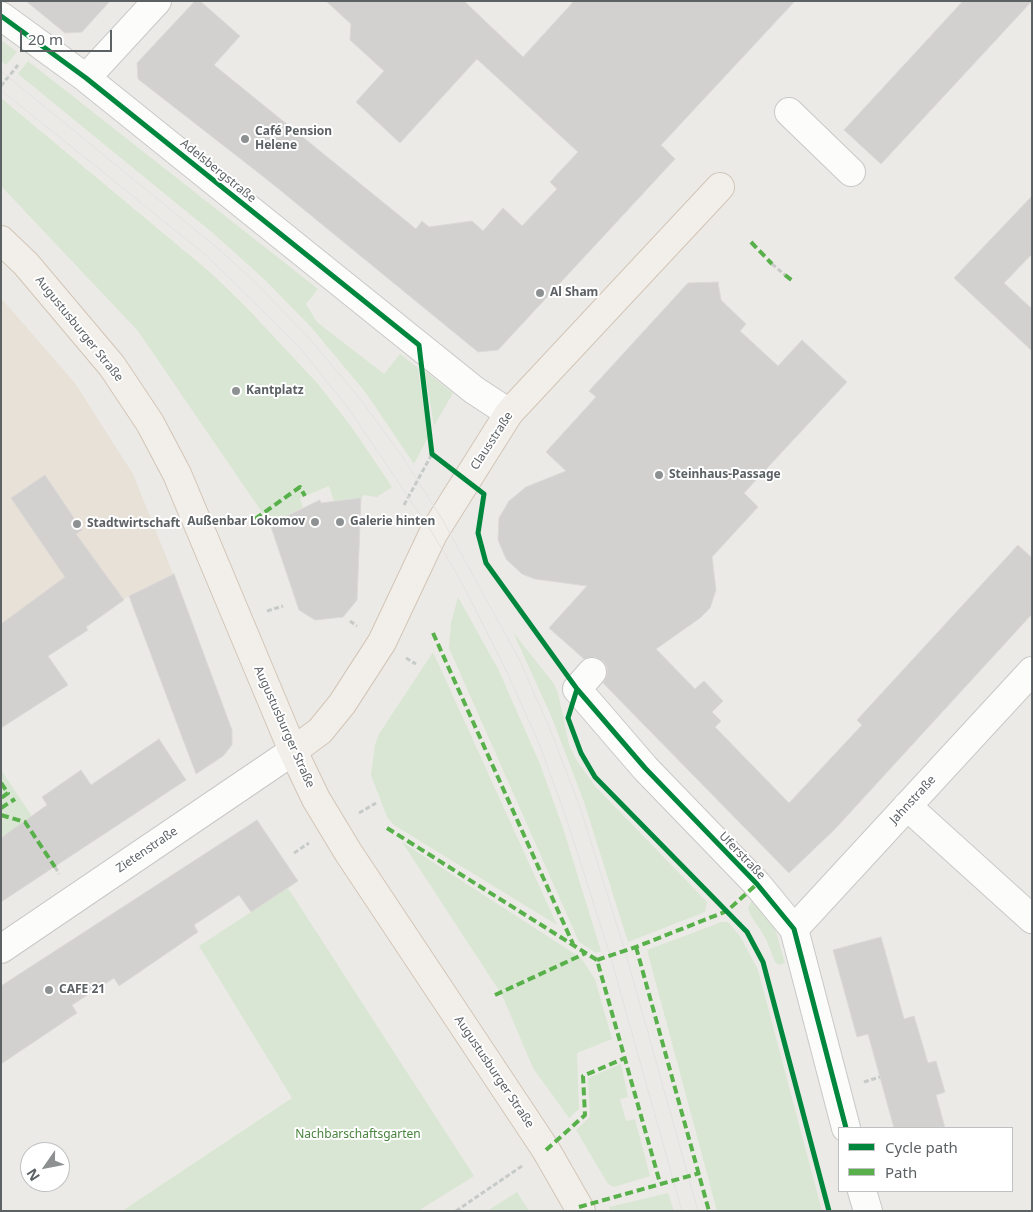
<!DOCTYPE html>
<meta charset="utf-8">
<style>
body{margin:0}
#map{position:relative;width:1033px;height:1212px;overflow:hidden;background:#eceae7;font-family:"Noto Sans",sans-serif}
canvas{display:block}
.frame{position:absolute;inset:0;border:2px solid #5c6164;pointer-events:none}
.legend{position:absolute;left:838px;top:1127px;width:175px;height:65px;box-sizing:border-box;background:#fff;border:1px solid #bec0c1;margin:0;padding:6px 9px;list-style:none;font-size:15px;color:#5c6164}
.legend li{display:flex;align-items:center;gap:10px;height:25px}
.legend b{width:25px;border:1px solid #bec0c1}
.north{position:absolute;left:20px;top:1142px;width:50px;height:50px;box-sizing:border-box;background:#fff;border:1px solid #bec0c1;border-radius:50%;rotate:237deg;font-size:14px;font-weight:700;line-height:20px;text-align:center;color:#5c6164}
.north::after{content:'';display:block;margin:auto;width:18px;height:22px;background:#8e9192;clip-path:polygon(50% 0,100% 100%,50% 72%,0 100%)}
.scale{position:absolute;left:20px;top:30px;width:92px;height:22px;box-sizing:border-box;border:2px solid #5c6164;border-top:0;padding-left:6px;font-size:15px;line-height:18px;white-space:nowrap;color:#5c6164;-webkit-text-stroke:4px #fff;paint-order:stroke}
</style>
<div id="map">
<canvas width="1033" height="1212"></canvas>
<div class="frame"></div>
<ul class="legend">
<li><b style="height:6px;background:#00873e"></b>Cycle path</li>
<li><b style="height:6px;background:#58b04a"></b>Path</li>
</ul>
<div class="north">N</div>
<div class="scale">20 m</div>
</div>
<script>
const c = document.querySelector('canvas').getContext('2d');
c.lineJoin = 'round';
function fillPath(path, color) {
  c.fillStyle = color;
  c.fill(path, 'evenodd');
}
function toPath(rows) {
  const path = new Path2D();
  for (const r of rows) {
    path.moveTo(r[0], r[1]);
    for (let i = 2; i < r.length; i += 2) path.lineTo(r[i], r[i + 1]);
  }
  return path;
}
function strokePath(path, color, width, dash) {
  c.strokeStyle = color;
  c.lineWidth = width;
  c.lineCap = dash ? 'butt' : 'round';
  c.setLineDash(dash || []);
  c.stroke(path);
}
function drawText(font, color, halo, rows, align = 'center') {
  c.font = font + ' "Noto Sans",sans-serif';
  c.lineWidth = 4;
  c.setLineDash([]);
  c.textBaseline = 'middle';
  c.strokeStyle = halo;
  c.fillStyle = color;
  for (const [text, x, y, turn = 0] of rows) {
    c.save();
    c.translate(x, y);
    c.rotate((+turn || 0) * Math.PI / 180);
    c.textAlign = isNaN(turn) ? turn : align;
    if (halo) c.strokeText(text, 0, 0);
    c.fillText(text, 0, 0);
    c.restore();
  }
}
fillPath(toPath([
 [1,298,75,383,133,474,173,574,127,597,1,687]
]), '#e8e1d7');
fillPath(toPath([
 [1,40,17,52,6,65,1,61],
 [28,61,318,289,306,304,317,322,384,374,400,354,418,368,428,437,414,464,366,393,311,327,264,279,214,234,18,74],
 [1,98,211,273,247,308,318,384,353,429,392,487,377,497,364,495,361,498,334,501,329,486,300,498,303,507,270,524,138,331,1,186],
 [425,371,453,393,434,426],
 [458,597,499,671,540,764,563,828,601,951,596,953,579,942,449,648,451,623],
 [513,632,554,684,558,693,569,745,577,761,595,786,707,902,705,912,628,942,584,802,552,718],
 [433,652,557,925,394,825,387,817,371,775,375,745,379,734],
 [1,770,31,815,31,819,1,838],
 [402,842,581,958,595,979,612,1039,577,1053,579,1109,569,1118,533,1068,502,995],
 [288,888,474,1176,418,1211,122,1211,292,1098,199,946],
 [754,896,772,918,785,963,779,965,775,962,766,939,750,914,748,908],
 [722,922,728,922,740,936,758,970,822,1211,717,1211,647,950],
 [621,1064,628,1097,620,1099,626,1121,635,1119,650,1176,614,1187,608,1184,576,1130,590,1117,588,1078],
 [517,1192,529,1211,487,1211],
 [668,1193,674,1211,610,1211,609,1207]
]), '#d9e6d3');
const building = toPath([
 [26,1,110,1,82,32,65,33,26,1],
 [195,1,200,1,240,36,214,65,416,229,422,221,429,227,472,221,483,231,503,208,522,226,557,189,550,182,578,152,477,59,400,143,356,102,384,71,350,40,351,24,326,1,464,1,523,57,574,1,795,1,661,145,675,159,498,350,478,352,269,181,138,79,137,63,195,1],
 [963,1,1032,1,881,164,844,130,963,1],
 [1032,196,1032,254,1004,283,1032,309,1032,351,954,278,1032,196],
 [718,282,721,300,746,324,740,331,778,366,802,340,847,382,744,493,758,507,712,557,716,590,710,608,700,618,656,649,695,689,704,681,723,701,712,712,721,721,715,727,789,803,862,725,857,720,1018,545,1032,558,1032,614,835,829,789,873,603,683,607,675,607,667,603,661,595,657,584,659,549,628,587,586,535,579,522,574,506,559,498,540,499,518,509,501,526,487,566,471,546,452,596,397,589,391,688,283,718,282],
 [45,475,82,530,76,534,124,600,86,627,88,630,48,656,68,685,1,728,1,624,65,577,11,498,45,475],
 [361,498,357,600,343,617,315,620,299,610,270,524,320,500,321,503,361,498],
 [174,574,232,730,232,745,223,756,196,774,129,596,174,574],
 [159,739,186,780,1,902,1,838,47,805,42,797,81,770,91,785,159,739],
 [257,820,298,881,251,912,239,895,194,925,198,932,119,986,114,978,72,1005,77,1013,1,1064,1,986,257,820],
 [881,937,904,1019,914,1016,928,1063,936,1061,945,1092,936,1095,945,1128,894,1128,868,1034,857,1037,833,950,881,937]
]);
fillPath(building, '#d3d1d0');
strokePath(building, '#dbd8d6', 1);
const minor = toPath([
 [1,16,86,78,474,390,509,413],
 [86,78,157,1],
 [789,112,851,172],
 [592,672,577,689,645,768,757,884,794,929,846,1128],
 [907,806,1032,919],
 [794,929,1032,671],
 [1,949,293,751],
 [862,1191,868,1211]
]);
const major = toPath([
 [1,240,26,264,112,366,150,423,177,474,293,751,316,799,348,852,546,1150,581,1211],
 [293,751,320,731,342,704,382,642,433,534,509,413,720,187]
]);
strokePath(minor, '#c8c8c7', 30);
strokePath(major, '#d2c5b7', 30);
strokePath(toPath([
 [1,86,18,65],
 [772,264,785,275],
 [404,505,432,454],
 [267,611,283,606],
 [350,621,357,626],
 [406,658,416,664],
 [574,734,581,753,595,777,747,932,763,962,829,1211],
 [359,813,376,803],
 [294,853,309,843],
 [55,867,59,874],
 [864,1082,880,1077],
 [456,1211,522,1166]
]), '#c7cbc8', 3, [5, 2.5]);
strokePath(minor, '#fcfcfb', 28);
strokePath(major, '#f2eee9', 28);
strokePath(toPath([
 [1,71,215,246,252,279,308,337,358,396,402,456,442,519,519,659,552,734,581,810,625,951,698,1211],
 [1,90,207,256,299,347,347,406,433,534,461,581,504,666,538,741,566,817,610,955,682,1211]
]), '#e2e2e1', 1);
strokePath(toPath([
 [751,242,772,264],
 [785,275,794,282],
 [255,519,300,487,305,496],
 [433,633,573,944],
 [1,783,8,793,1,798],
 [1,808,15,799],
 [1,815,25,822,55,867],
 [387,828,597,960,660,1183],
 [636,947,709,1211],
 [597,960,636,947,727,911,757,884],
 [495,995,586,953],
 [546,1150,585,1115,583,1076,625,1058],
 [579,1207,700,1173]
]), '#58b04a', 4, [8, 4]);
strokePath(toPath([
 [1,16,86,78,419,345,432,454,484,494,478,533,486,563,577,689,645,768,757,884,794,929,846,1128],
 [577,689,568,718,581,753,595,777,747,932,763,962,829,1211]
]), '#00873e', 5);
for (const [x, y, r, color] of [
 [245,139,5,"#8e9192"],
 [540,293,5,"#8e9192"],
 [236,391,5,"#8e9192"],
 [659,475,5,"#8e9192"],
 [315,522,5,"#8e9192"],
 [340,522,5,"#8e9192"],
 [77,524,5,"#8e9192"],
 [49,990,5,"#8e9192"]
]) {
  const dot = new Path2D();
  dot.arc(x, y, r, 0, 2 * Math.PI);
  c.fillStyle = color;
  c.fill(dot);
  strokePath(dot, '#fff', 2);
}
drawText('bold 12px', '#5c6164', '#fff', [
 ["Café Pension",255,132],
 ["Helene",255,146],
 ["Al Sham",550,293],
 ["Kantplatz",246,391],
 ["Steinhaus-Passage",669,475],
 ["Außenbar Lokomov",305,522,"right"],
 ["Galerie hinten",350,522],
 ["Stadtwirtschaft",87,524],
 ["CAFE 21",59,990]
], 'left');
drawText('12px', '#5c6164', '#fff', [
 ["Adelsbergstraße",218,171,39],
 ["Augustusburger Straße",79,329,51],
 ["Clausstraße",492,441,-57],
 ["Augustusburger Straße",284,727,66],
 ["Jahnstraße",913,800,-47],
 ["Zietenstraße",147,850,-34],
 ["Uferstraße",742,856,46],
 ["Augustusburger Straße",494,1072,56]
]);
drawText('12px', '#47833c', '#fff', [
 ["Nachbarschaftsgarten",358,1135]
]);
</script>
